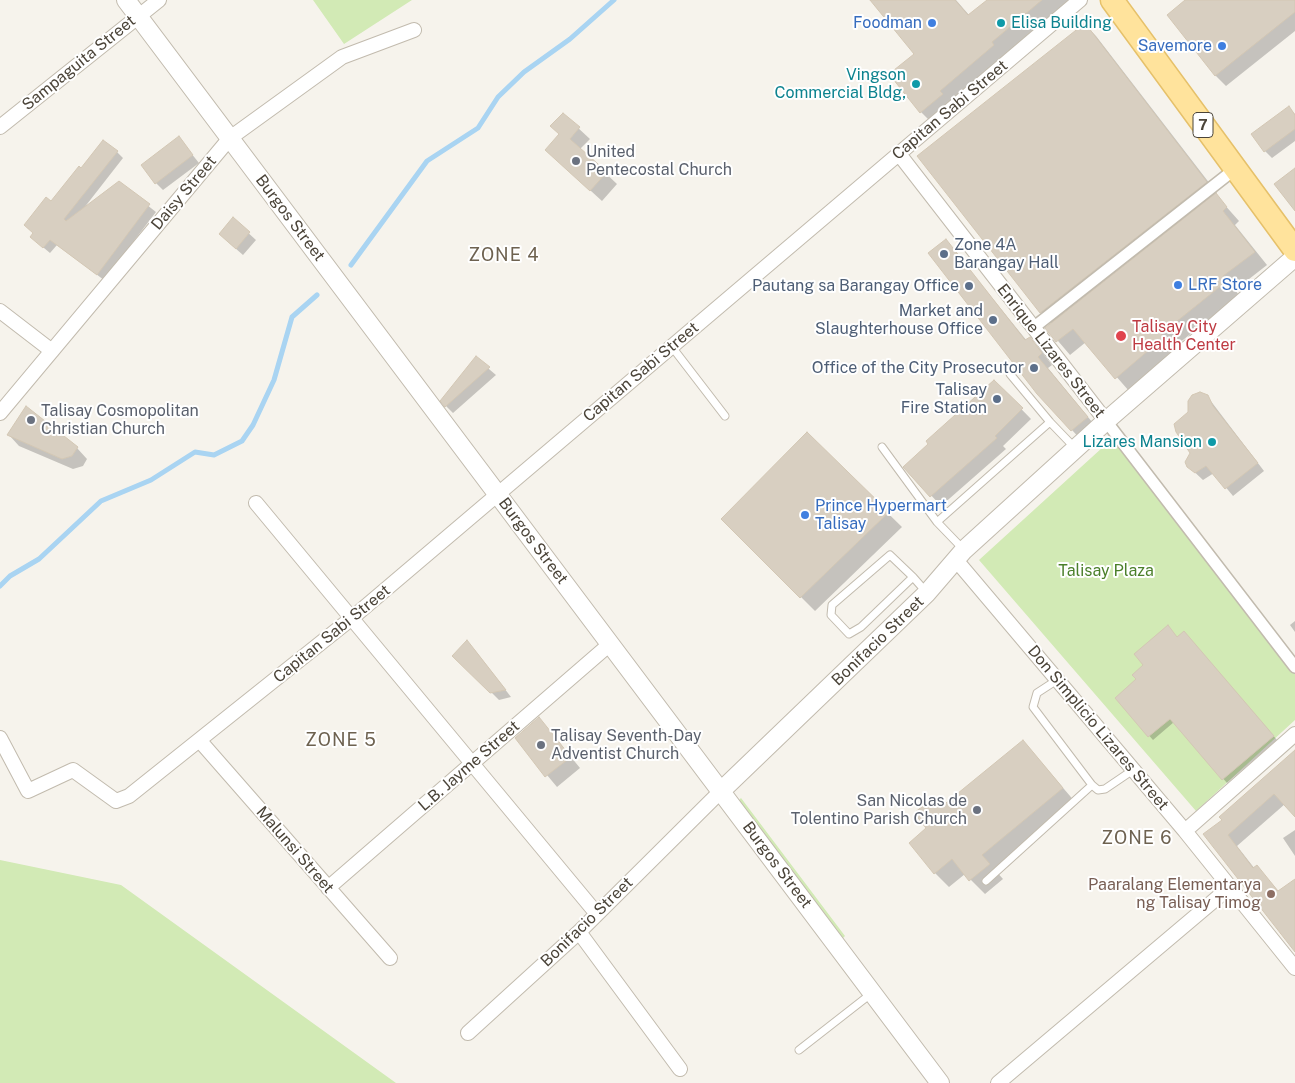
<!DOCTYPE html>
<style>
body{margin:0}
canvas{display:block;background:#f6f3ec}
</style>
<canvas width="1295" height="1083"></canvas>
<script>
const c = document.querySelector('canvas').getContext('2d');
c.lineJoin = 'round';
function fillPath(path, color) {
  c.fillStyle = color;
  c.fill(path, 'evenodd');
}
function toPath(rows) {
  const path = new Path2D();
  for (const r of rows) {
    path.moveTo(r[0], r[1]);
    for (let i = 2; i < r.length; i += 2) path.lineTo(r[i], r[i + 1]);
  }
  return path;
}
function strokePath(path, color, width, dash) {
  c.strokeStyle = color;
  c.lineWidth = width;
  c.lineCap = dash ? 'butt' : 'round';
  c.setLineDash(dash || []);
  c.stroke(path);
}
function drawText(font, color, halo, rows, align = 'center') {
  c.font = font + ' "Public Sans",sans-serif';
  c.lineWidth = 4;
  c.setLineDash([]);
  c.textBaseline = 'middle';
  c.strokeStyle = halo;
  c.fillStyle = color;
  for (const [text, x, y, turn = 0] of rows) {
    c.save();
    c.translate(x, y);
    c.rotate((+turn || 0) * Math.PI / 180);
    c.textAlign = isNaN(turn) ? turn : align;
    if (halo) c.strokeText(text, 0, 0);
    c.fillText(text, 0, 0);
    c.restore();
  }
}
fillPath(toPath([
 [313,0,412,0,344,44],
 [1114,437,1295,670,1295,720,1196,811,979,560],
 [741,798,845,936,841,940,738,801],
 [0,860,121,885,396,1083,0,1083]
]), '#d2eab5');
fillPath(toPath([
 [872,0,956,0,969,15,990,0,1073,0,935,126,921,112,915,54],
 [1186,0,1295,0,1295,31,1226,86,1215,75],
 [1085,25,1096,36,1217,193,1215,194,1239,221,1235,225,1267,265,1235,290,1239,295,1173,348,1176,351,1129,391,1086,342,1070,355,1047,328,1052,324,1041,312],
 [1289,108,1295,114,1295,141,1272,158,1265,151],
 [563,114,590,139,580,149,617,184,602,201,558,161],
 [179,138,199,163,163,190,156,183],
 [117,152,123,158,84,208,119,183,156,212,104,280,57,245,50,253,38,243,51,203,81,169],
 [233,219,256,240,243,255,227,241],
 [946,241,1027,341,1030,339,1040,349,1052,365,1048,368,1097,428,1082,441,1072,430],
 [476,358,496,375,453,413,446,406],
 [994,381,1031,419,1003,446,1006,449,941,506,905,467],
 [1207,396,1264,471,1233,496,1214,473,1203,480,1188,466],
 [807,434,902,527,815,611,723,519],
 [9,435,77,448,87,459,83,466,73,469,19,446],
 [1295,621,1295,632,1290,625],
 [1188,637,1277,740,1227,783,1174,722,1153,740,1116,698,1138,679,1178,638],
 [474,649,511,697,499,700,454,655],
 [539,718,580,768,557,787,516,738],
 [1023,741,1076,803,995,870,1003,879,985,894,965,874,949,887,935,873,928,829,934,799,942,808],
 [1295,753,1295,815,1285,804,1237,846,1255,869,1257,867,1279,892,1295,880,1295,950,1205,834,1223,820],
 [1295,830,1295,856,1283,838]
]), '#0003');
strokePath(toPath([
 [351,265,427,161,478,128,498,97,524,72,570,39,614,0],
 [0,586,10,576,39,559,101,501,151,480,195,452,214,455,242,441,253,425,274,380,292,317,317,295]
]), '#a9d4f2', 5);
const building = toPath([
 [870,0,955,0,968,15,987,0,1042,0,992,42,994,45,940,91,943,94,920,113,889,74,914,54,870,0],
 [1185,0,1295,0,1295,12,1215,76,1167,15,1185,0],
 [1085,23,1207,182,1040,313,917,156,1085,23],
 [1289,106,1295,115,1295,129,1264,152,1251,134,1289,106],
 [563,113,580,127,570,139,607,172,590,191,545,150,559,134,550,126,563,113],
 [179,136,193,155,155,184,141,165,179,136],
 [103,140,118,151,64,219,66,221,119,181,150,204,97,275,50,240,43,248,30,237,33,233,24,225,46,197,51,201,79,166,81,168,103,140],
 [1295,168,1295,211,1274,184,1295,168],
 [1216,193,1227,207,1223,211,1255,252,1223,276,1227,281,1161,334,1164,337,1115,379,1073,329,1056,342,1045,328,1216,193],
 [233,217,250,232,236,249,219,234,233,217],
 [946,239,1025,340,1030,337,1042,353,1038,357,1088,417,1071,431,1037,394,928,253,946,239],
 [476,356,490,367,445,407,440,401,476,356],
 [994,380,1023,408,995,436,997,438,930,497,903,467,928,444,926,441,994,380],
 [1200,392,1208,395,1213,406,1258,463,1225,489,1206,466,1195,473,1187,467,1185,462,1190,453,1176,432,1174,424,1188,412,1188,401,1192,395,1200,392],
 [26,406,78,447,72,456,62,459,7,435,26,406],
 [807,432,889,512,800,598,721,519,807,432],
 [1168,625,1177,637,1184,631,1274,736,1222,780,1170,719,1148,737,1115,698,1136,679,1132,675,1143,665,1134,654,1168,625],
 [467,640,506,690,490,693,452,656,467,640],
 [539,717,571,757,545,777,515,738,539,717],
 [1023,740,1063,788,982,855,990,864,969,881,952,859,934,874,909,843,926,828,914,813,934,797,941,807,1023,740],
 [1295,750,1295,817,1274,794,1228,835,1253,868,1257,865,1278,891,1295,879,1295,952,1203,834,1222,820,1219,817,1295,750]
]);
fillPath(building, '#d8cfc1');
strokePath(building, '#d3c7b4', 1);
const service = toPath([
 [672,347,725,416],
 [1010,374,1050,422,1076,449],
 [882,447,937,522,964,550],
 [937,522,1050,422],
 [913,577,861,627,849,634,831,615,832,605,890,555,913,577,927,593],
 [1057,680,1037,693,1033,707,1092,785,1098,790,1105,789,1133,770],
 [986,881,1092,785],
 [799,1050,872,993]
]);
const pedestrian = toPath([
 [1033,328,1235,169],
 [1106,421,1295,667]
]);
const minor = toPath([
 [0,127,159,0],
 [899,154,1106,421],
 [0,311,52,351],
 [0,413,230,138,342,57,414,30],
 [256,503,597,914],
 [956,560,1185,831,1295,968],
 [0,738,28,791,73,770,116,801,129,796,352,618,1080,0],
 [200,741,390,958],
 [1185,831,1295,734],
 [328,888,610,644],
 [579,932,680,1069],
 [468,1033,579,932,721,791],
 [998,1083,1230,887]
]);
const tertiary = toPath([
 [126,0,940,1083],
 [721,791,927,593,964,550,1106,421,1295,257]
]);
const primary = toPath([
 [1112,0,1295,250]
]);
strokePath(service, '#c2bbae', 9);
strokePath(pedestrian, '#c2bbae', 14);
strokePath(minor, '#c2bbae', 16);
strokePath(tertiary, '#c2bbae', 20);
strokePath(primary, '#e6c16a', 25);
strokePath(service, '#fff', 7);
strokePath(pedestrian, '#fff', 11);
strokePath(minor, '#fff', 14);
strokePath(tertiary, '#fff', 18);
strokePath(primary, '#ffe39c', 22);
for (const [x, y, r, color] of [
 [932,23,5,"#3f7fe0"],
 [1001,23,5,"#0f9aa8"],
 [1222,46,5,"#3f7fe0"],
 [916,84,5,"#0f9aa8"],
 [576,161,5,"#6b7280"],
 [944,254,5,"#5c6f8a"],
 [1178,285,5,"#3f7fe0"],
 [969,286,5,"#5c6f8a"],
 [993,320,5,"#5c6f8a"],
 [1121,336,6,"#e0444e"],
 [1034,368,5,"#5c6f8a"],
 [997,399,5,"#5c6f8a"],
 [31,420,5,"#6b7280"],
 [1212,442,5,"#0f9aa8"],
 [805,515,5,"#3f7fe0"],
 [541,745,5,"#6b7280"],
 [977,810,5,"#6b7280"],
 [1271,894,5,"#8d6e63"]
]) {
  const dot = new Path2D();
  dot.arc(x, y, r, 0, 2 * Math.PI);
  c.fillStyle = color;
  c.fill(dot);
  strokePath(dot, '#fff', 2);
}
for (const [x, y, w] of [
 [1203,125,20]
]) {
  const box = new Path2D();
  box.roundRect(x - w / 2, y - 12.5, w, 25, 4);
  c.fillStyle = '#fff';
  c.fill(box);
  strokePath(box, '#4b4439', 1);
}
drawText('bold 15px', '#4b4439', null, [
 ["7",1203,125]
]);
drawText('16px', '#366cbe', '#fff', [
 ["Foodman",922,23],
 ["Savemore",1212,46],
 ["LRF Store",1188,285,"left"],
 ["Prince Hypermart",815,506,"left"],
 ["Talisay",815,524,"left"]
], 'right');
drawText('16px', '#0d838f', '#fff', [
 ["Elisa Building",1011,23,"left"],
 ["Vingson",906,75],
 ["Commercial Bldg,",906,93],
 ["Lizares Mansion",1202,442]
], 'right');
drawText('16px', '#4b4439', '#fff', [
 ["Sampaguita Street",79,63,-39],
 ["Capitan Sabi Street",950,110,-40],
 ["Daisy Street",184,193,-50],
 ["Burgos Street",290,218,53],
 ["Enrique Lizares Street",1051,351,52],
 ["Capitan Sabi Street",641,372,-40],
 ["Burgos Street",533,541,53],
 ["Capitan Sabi Street",332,634,-39],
 ["Bonifacio Street",878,641,-44],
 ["Don Simplicio Lizares Street",1098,728,50],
 ["L.B. Jayme Street",469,766,-41],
 ["Malunsi Street",295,850,49],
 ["Burgos Street",777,865,53],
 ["Bonifacio Street",587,922,-44]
]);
drawText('16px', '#5b616d', '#fff', [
 ["United",586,152],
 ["Pentecostal Church",586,170],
 ["Talisay Cosmopolitan",41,411],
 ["Christian Church",41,429],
 ["Talisay Seventh-Day",551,736],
 ["Adventist Church",551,754],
 ["San Nicolas de",967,801,"right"],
 ["Tolentino Parish Church",967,819,"right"]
], 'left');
drawText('16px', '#4e5e75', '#fff', [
 ["Zone 4A",954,245,"left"],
 ["Barangay Hall",954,263,"left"],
 ["Pautang sa Barangay Office",959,286],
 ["Market and",983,311],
 ["Slaughterhouse Office",983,329],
 ["Office of the City Prosecutor",1024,368],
 ["Talisay",987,390],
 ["Fire Station",987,408]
], 'right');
drawText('16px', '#be3a42', '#fff', [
 ["Talisay City",1132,327],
 ["Health Center",1132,345]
], 'left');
drawText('16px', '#4a7f2a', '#fff', [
 ["Talisay Plaza",1106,571]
]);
drawText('16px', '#785e54', '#fff', [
 ["Paaralang Elementarya",1261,885],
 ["ng Talisay Timog",1261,903]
], 'right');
c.letterSpacing = '1px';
drawText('18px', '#6e6250', '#fff', [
 ["ZONE 4",504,255],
 ["ZONE 5",341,740],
 ["ZONE 6",1137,838]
]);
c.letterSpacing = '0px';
</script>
